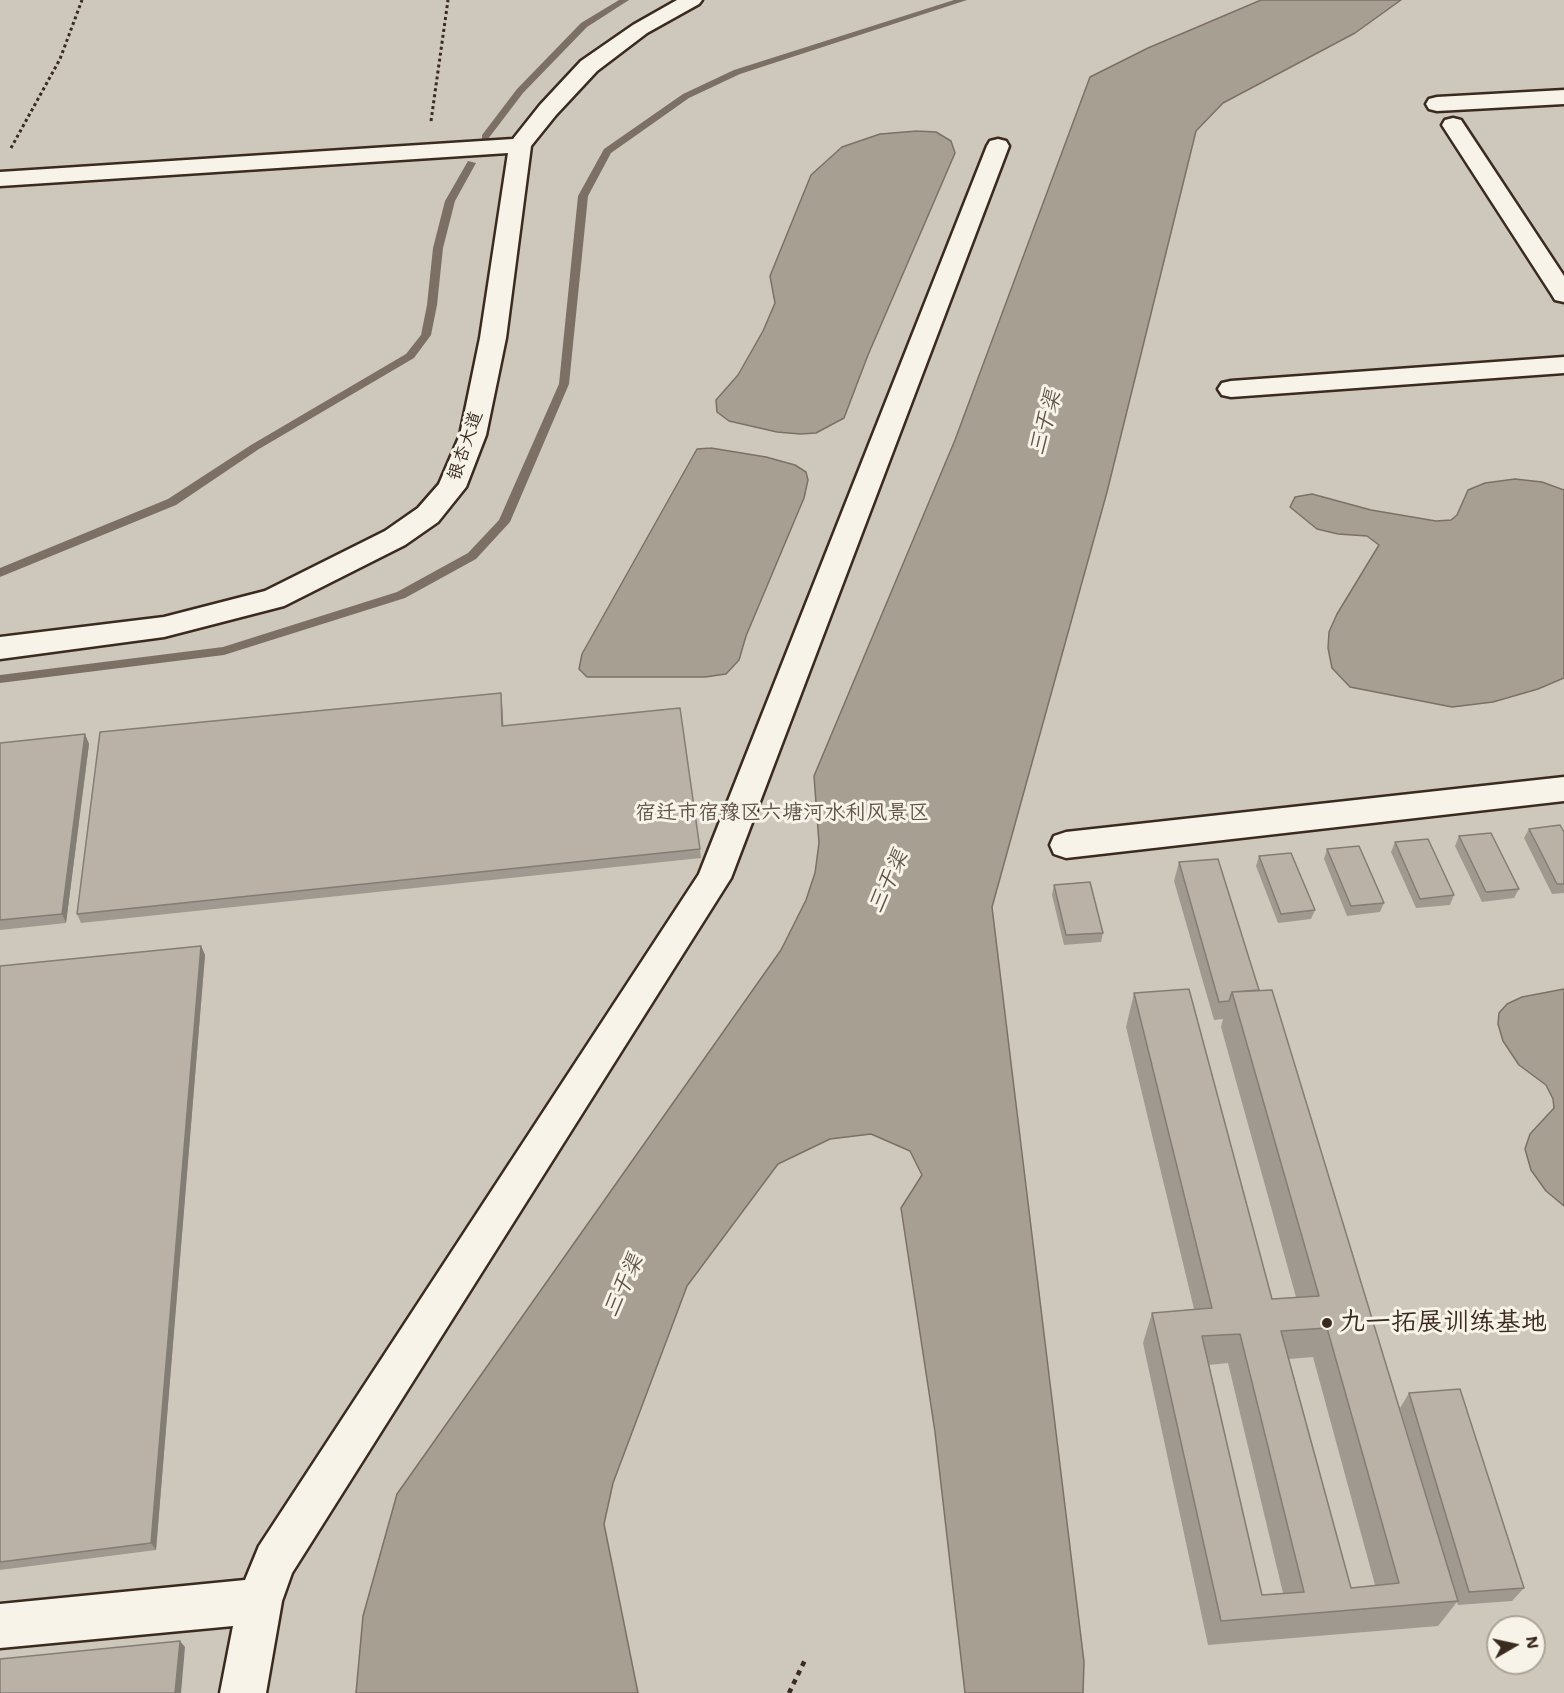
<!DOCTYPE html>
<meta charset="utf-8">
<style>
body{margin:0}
#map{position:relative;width:1564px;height:1693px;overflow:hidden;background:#ece7dc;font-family:"Shantell Sans",sans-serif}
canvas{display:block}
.north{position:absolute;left:1486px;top:1615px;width:60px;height:60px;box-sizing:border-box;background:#f7f3e8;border:2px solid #aca397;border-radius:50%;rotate:81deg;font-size:16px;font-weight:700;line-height:24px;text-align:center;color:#3b2a1e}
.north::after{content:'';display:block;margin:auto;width:21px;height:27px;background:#3b2a1e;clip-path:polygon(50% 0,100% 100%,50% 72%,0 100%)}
</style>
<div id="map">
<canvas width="1564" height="1693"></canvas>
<div class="north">N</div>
</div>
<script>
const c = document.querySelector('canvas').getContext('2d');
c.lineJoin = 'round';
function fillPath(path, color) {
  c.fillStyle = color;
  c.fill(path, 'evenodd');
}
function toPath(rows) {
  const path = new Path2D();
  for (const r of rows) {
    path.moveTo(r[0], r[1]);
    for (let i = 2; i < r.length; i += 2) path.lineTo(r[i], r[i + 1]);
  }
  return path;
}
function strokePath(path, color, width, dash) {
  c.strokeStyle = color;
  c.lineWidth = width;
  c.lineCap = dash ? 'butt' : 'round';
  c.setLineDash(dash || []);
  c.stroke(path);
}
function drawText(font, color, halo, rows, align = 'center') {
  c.font = font + ' "Shantell Sans","LXGW WenKai TC",sans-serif';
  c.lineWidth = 6;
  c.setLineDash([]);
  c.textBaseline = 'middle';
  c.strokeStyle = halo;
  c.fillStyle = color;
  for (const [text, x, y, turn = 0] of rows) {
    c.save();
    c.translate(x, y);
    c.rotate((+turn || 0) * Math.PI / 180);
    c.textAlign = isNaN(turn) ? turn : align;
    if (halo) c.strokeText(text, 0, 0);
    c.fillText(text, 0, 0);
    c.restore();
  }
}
fillPath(toPath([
 [0,0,1564,0,1564,1693,0,1693],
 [1498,1627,1534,1627,1534,1663,1498,1663]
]), '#cec8bc');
const water = toPath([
 [1261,0,1401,0,1355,33,1223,103,1196,131,1107,492,992,907,1084,1662,1083,1693,965,1693,935,1432,901,1208,922,1175,910,1151,871,1134,830,1139,778,1164,687,1286,613,1483,604,1524,638,1693,356,1693,363,1616,397,1494,781,950,806,900,815,873,819,843,814,776,955,440,1090,77,1148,48,1261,0],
 [917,131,936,132,951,141,955,153,868,355,844,418,816,433,800,434,777,432,729,421,717,412,716,400,738,375,763,331,775,303,770,276,811,175,842,147,880,134,917,131],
 [711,448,766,457,795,465,806,472,808,480,804,498,746,636,739,660,726,674,705,677,587,677,579,669,582,654,697,449,711,448],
 [1515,479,1542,482,1564,490,1564,678,1538,689,1493,702,1452,707,1350,687,1332,668,1328,648,1329,632,1337,614,1379,545,1367,536,1338,534,1317,529,1290,507,1295,497,1312,494,1371,510,1436,521,1451,520,1457,515,1468,490,1485,483,1515,479],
 [1564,989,1564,1206,1546,1191,1531,1170,1525,1149,1530,1134,1554,1108,1553,1099,1546,1085,1519,1065,1503,1041,1498,1024,1499,1013,1507,1004,1522,997,1564,989]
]);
fillPath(water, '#a89f93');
strokePath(water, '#7c7064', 1.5);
fillPath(toPath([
 [619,0,629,0,587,27,523,93,488,139,482,139,482,135,517,89,581,23,619,0],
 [954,0,967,0,740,74,689,98,611,153,588,196,569,384,510,522,476,559,405,598,224,655,0,683,0,675,223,647,397,592,468,553,499,520,559,384,578,196,604,149,683,94,734,70,954,0],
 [468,161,476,163,455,201,443,248,437,305,431,335,414,358,259,449,176,505,0,577,0,568,168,499,251,445,406,354,421,335,427,305,433,248,445,201,468,161]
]), '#7c7064');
const minor = toPath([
 [677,0,702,0,699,4,647,33,597,71,556,115,531,146,506,338,486,435,466,487,438,522,405,545,284,606,164,637,0,659,0,637,164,617,265,591,385,531,418,508,439,484,460,435,480,338,508,153,0,186,0,172,513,139,540,105,581,61,633,25,677,0],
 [1564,90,1564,104,1437,111,1429,109,1426,104,1429,99,1437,97,1564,90],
 [1453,118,1461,120,1564,276,1564,302,1555,300,1552,295,1442,125,1445,120,1453,118],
 [998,139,1006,141,1009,146,731,878,292,1573,282,1601,266,1693,220,1693,233,1626,0,1648,0,1604,245,1580,259,1546,699,874,987,146,990,141,998,139],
 [1564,357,1564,373,1231,397,1222,395,1218,389,1222,383,1231,381,1564,357],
 [1564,777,1564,801,1066,858,1054,854,1050,845,1054,836,1066,832,1564,777]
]);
strokePath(minor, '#3b2a1e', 5);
strokePath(toPath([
 [431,121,448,0],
 [11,148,60,59,82,0]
]), '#3b2a1e', 3, [3, 3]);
strokePath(toPath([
 [789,1693,805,1660]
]), '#3b2a1e', 4.5, [5, 5]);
fillPath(minor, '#f7f3e8');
fillPath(toPath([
 [501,693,502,703,503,726,700,849,701,858,81,923,77,914],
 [85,734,89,744,66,923,0,930,0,743],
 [1529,829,1564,832,1564,893,1552,894,1524,838],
 [1459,836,1519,889,1514,898,1482,902,1455,846],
 [1395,842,1454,895,1450,905,1416,908,1391,852],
 [1327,849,1384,903,1380,912,1347,916,1324,859],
 [1259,856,1315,910,1311,919,1278,923,1256,866],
 [1179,862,1259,990,1431,1512,1400,1408,1409,1393,1524,1588,1512,1601,1458,1605,1457,1602,1438,1626,1208,1645,1143,1343,1152,1313,1194,1309,1126,1027,1134,993,1272,1299,1296,1297,1221,1027,1223,1019,1214,1020,1174,881],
 [1313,1357,1375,1585,1351,1588,1289,1359],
 [1228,1363,1283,1593,1262,1595,1209,1365],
 [1054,885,1103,933,1101,942,1064,945,1052,895],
 [201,946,205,955,156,1550,0,1570,0,966]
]), '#a09990');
fillPath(toPath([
 [501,693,502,703,504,736,502,726],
 [85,734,89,744,66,923,62,914],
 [201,946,205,955,156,1550,151,1543],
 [180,1641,185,1647,181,1693,175,1693]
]), '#827d75');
const building = toPath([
 [501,693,502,726,680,708,700,849,77,914,100,732,501,693],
 [85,734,62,914,0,920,0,743,85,734],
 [1560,825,1564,832,1564,884,1557,884,1529,829,1560,825],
 [1491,833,1519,889,1486,892,1459,836,1491,833],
 [1428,839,1454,895,1420,899,1395,842,1428,839],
 [1359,846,1384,903,1351,906,1327,849,1359,846],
 [1291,853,1315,910,1281,914,1259,856,1291,853],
 [1218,859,1259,990,1232,992,1229,1001,1219,1002,1179,862,1218,859],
 [1090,882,1103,933,1066,935,1054,885,1090,882],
 [201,946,151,1543,0,1562,0,966,201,946],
 [1189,989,1272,1299,1319,1296,1232,992,1272,990,1458,1601,1221,1621,1152,1313,1212,1308,1134,993,1189,989],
 [1327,1328,1399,1583,1351,1588,1281,1331,1327,1328],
 [1240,1334,1304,1592,1262,1595,1202,1336,1240,1334],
 [1460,1389,1524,1588,1469,1592,1409,1393,1460,1389],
 [180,1641,175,1693,0,1693,0,1659,180,1641]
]);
fillPath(building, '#bab2a7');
strokePath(building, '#827d75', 1.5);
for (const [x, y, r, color] of [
 [1327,1323,6,"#3b2a1e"]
]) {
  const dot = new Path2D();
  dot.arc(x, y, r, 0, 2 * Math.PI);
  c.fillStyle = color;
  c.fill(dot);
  strokePath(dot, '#f7f3e8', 2);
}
drawText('18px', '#3b2a1e', '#f7f3e8', [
 ["银杏大道",466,446,-71]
]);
drawText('21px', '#605246', '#f7f3e8', [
 ["宿迁市宿豫区六塘河水利风景区",782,814]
]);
drawText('italic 22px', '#615347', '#f7f3e8', [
 ["三干渠",1046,423,-74],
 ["三干渠",889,882,-65],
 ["三干渠",624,1286,-65]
]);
drawText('26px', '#3b2a1e', '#f7f3e8', [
 ["九一拓展训练基地",1339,1323]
], 'left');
</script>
